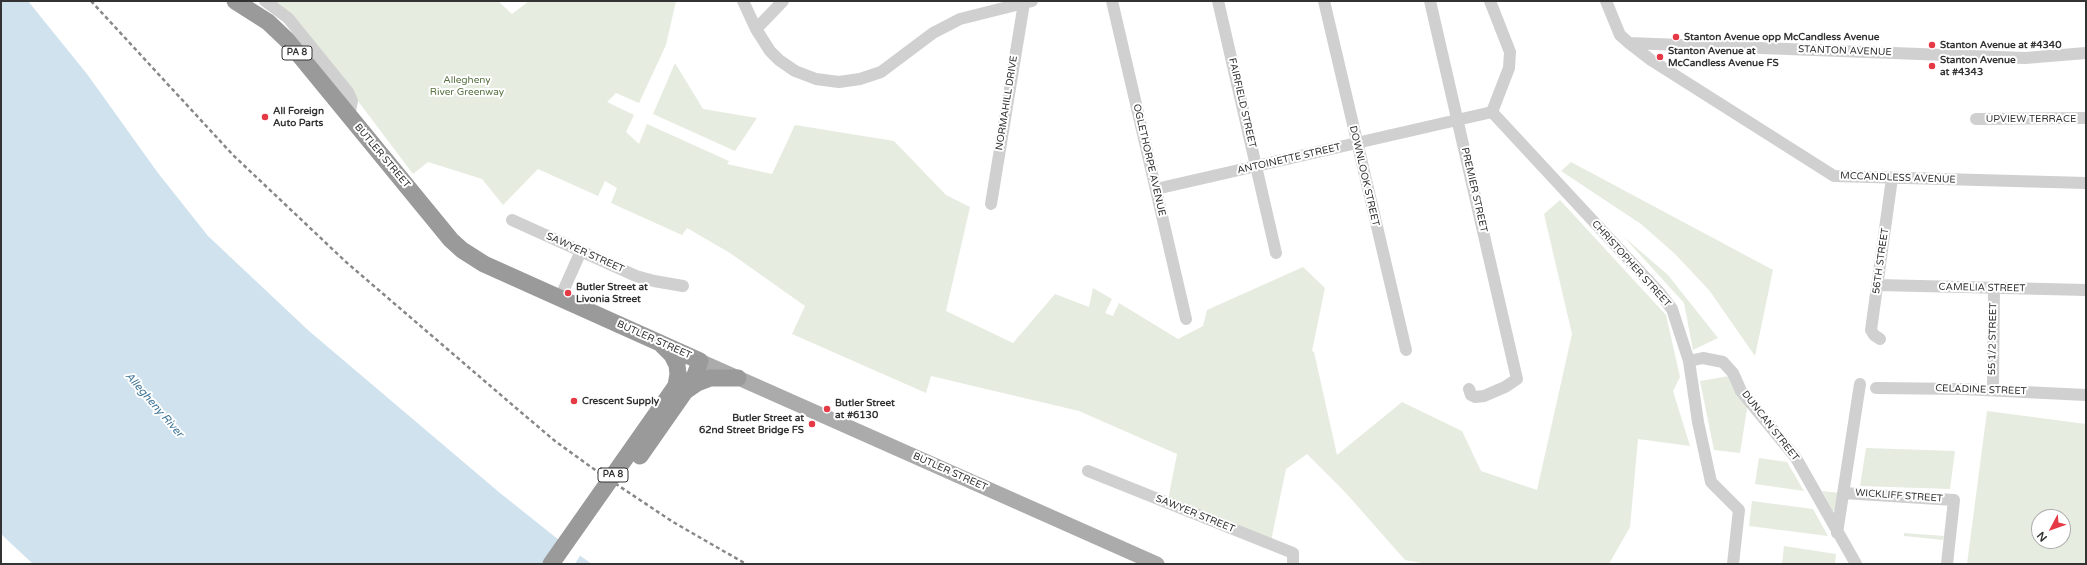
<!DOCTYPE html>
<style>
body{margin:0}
#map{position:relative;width:2087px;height:565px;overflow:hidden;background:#fff;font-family:"Varela Round",sans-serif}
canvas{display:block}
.frame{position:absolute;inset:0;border:2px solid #333;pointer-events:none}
.north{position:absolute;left:2031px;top:509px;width:40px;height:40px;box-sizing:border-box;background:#fff;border:1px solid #adadad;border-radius:50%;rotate:229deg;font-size:11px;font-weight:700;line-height:16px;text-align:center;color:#333}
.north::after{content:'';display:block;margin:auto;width:14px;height:18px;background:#e63946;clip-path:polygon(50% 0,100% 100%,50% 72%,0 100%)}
</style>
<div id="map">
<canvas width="2087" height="565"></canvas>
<div class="frame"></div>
<div class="north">N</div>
</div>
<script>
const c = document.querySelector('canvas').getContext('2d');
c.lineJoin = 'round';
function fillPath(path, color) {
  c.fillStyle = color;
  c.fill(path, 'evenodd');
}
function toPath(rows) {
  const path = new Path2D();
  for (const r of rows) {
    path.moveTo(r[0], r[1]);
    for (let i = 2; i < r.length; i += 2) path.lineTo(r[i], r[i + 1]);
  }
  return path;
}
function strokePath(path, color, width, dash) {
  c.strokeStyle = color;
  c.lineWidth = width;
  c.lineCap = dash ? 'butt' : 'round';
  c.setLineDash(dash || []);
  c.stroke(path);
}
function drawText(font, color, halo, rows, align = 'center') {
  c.font = font + ' "Varela Round",sans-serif';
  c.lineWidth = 4;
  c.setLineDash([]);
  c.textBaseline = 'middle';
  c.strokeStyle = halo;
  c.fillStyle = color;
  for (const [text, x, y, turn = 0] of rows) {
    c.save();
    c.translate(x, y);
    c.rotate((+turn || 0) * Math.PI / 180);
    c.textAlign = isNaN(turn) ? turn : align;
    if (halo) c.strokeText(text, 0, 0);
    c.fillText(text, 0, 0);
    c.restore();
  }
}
fillPath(toPath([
 [271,1,498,1,512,14,529,1,676,1,666,45,639,103,616,93,607,102,634,115,626,132,639,144,647,124,729,161,727,164,772,174,795,125,894,141,946,195,970,207,946,311,1013,343,1055,294,1089,307,1093,288,1112,299,1105,313,1113,316,1119,303,1178,339,1203,326,1207,310,1303,267,1325,288,1312,351,1314,352,1337,455,1402,402,1462,431,1481,471,1537,490,1572,334,1544,214,1560,200,1666,315,1680,377,1673,391,1690,446,1638,439,1630,527,1609,564,1427,564,1405,560,1345,492,1307,454,1286,469,1271,541,1168,500,1177,454,1079,411,931,376,926,393,792,334,805,306,730,253,687,228,682,235,611,203,617,188,605,181,598,196,538,169,503,205,482,179,428,162,413,174,327,60],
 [675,63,703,109,757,118,735,151,653,114],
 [1571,162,1773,270,1755,356,1709,290,1675,254,1641,224,1561,171],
 [1624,237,1668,275,1718,338,1693,350,1684,303],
 [1729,376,1748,403,1740,453,1714,450,1700,381],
 [1987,411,2086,424,2086,564,1967,564],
 [2039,517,2063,517,2063,541,2039,541],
 [1866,448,1955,451,1950,489,1860,486],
 [1759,458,1787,462,1804,491,1755,484],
 [1822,491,1840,493,1836,510,1833,511],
 [1752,501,1813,509,1828,536,1749,526],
 [1904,533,1944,536,1943,540,1904,536],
 [1784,546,1836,554,1835,564,1782,564]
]), '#e6ecdf');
fillPath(toPath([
 [1,1,28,1,87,74,158,173,208,236,309,331,500,493,569,548,592,564,33,564,1,534]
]), '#cfe2ee');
fillPath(toPath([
 [570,547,581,554,575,564,543,564]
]), '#fff');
strokePath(toPath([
 [265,1,288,18,348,92,352,101,349,116],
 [743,1,756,29,770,51,779,60,795,71,816,79,839,82,860,79,881,72,933,33,960,19,1032,1],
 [1112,1,1186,319],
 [1218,1,1276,253],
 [1324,1,1406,350],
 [1430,1,1517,379,1505,387,1484,396,1475,397,1471,395,1469,389],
 [1490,1,1510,52,1509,68,1492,112],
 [1606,1,1620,35,1629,43,2025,58,2086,53],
 [756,29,783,1],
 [1629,43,1651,60,1834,176,2086,183],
 [1492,112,1659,292,1672,309,1689,361,1698,422,1711,482,1739,510,1733,564],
 [1976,119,2086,118],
 [1156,189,1492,112],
 [991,204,1024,3],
 [512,220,636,276,654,281,683,286],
 [1878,285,2086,290],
 [560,298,581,251],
 [1880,339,1874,335,1871,330,1892,178],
 [1689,361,1703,358,1723,362,1733,373,1741,391,1796,458,1856,564],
 [1876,388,1962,389,2086,395],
 [1993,390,1994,288],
 [1088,471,1293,553,1293,564],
 [1843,493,1954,500,1947,564],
 [1837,533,1860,384]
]), '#d0d0d0', 12);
strokePath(toPath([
 [700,361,1157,564]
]), '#ababab', 15);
strokePath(toPath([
 [235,1,268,22,287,40,451,240,462,250,484,264,700,361],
 [662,345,672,355,677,365,678,374,676,386],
 [687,390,697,383,710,378,738,378],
 [640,456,684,393,695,375,700,361]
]), '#9a9a9a', 17);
strokePath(toPath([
 [91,1,233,155,346,262,516,408,555,441,598,472,673,522,746,564]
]), '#888', 2.5, [4, 3]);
strokePath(toPath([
 [551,564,676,386]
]), '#9a9a9a', 17);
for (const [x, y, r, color] of [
 [1676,37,4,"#e63946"],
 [1932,45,4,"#e63946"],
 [1660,57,4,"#e63946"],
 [1932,66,4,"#e63946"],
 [265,117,4,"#e63946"],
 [568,293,4,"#e63946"],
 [574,401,4,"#e63946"],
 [827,409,4,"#e63946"],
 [812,424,4,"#e63946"]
]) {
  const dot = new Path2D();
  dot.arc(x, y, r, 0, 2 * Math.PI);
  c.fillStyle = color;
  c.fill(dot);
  strokePath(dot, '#fff', 1.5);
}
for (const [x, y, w] of [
 [297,53,30],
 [613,475,30]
]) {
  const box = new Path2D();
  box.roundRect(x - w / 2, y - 7, w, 14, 3);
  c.fillStyle = '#fff';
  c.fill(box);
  strokePath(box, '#333', 1);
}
drawText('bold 9px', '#333', null, [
 ["PA 8",297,53],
 ["PA 8",613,475]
]);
drawText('bold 10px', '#333', '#fff', [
 ["Stanton Avenue opp McCandless Avenue",1684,37],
 ["Stanton Avenue at #4340",1940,45],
 ["Stanton Avenue at",1668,51],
 ["McCandless Avenue FS",1668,63],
 ["Stanton Avenue",1940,60],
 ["at #4343",1940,72],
 ["All Foreign",273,111],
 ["Auto Parts",273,123],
 ["Butler Street at",576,287],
 ["Livonia Street",576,299],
 ["Crescent Supply",582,401],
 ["Butler Street",835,403],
 ["at #6130",835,415],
 ["Butler Street at",804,418,"right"],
 ["62nd Street Bridge FS",804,430,"right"]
], 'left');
drawText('10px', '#333', '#fff', [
 ["STANTON AVENUE",1845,51,2],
 ["NORMAHILL DRIVE",1007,103,-81],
 ["FAIRFIELD STREET",1242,103,77],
 ["UPVIEW TERRACE",2031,119],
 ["BUTLER STREET",382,156,50],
 ["ANTOINETTE STREET",1289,159,-13],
 ["OGLETHORPE AVENUE",1149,160,77],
 ["DOWNLOOK STREET",1364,176,77],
 ["MCCANDLESS AVENUE",1898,178,2],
 ["PREMIER STREET",1474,190,77],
 ["SAWYER STREET",585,253,24],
 ["56TH STREET",1881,261,-82],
 ["CHRISTOPHER STREET",1631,264,48],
 ["CAMELIA STREET",1982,288,1],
 ["55 1/2 STREET",1993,339,-89],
 ["BUTLER STREET",654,340,24],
 ["CELADINE STREET",1981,390,2],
 ["DUNCAN STREET",1770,426,52],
 ["BUTLER STREET",950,472,24],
 ["WICKLIFF STREET",1899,496,4],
 ["SAWYER STREET",1195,514,22]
]);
drawText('10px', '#56703f', '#fff', [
 ["Allegheny",467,80],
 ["River Greenway",467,92]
]);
drawText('italic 11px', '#3f7597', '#fff', [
 ["Allegheny River",154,405,49]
]);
</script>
